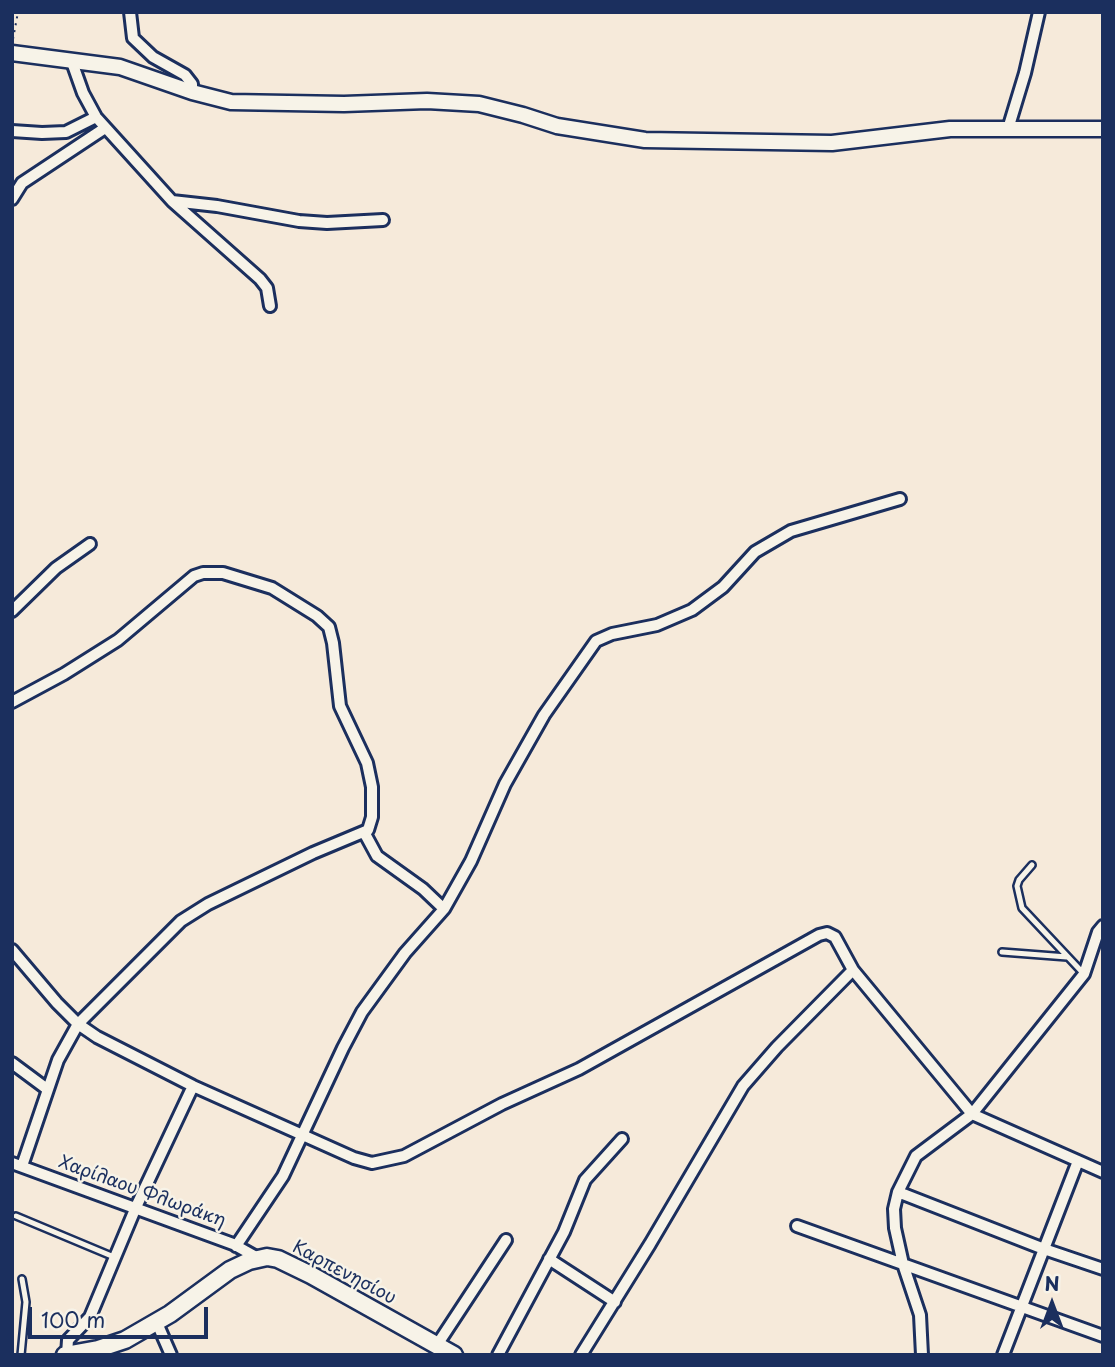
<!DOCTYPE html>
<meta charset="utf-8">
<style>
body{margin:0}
#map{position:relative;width:1115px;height:1367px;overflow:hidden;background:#f6eada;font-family:"Playpen Sans",sans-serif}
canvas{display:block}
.frame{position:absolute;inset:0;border:14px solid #1b2f5e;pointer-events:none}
.north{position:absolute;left:1017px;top:1269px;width:70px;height:70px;-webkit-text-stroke:5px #f7f3e8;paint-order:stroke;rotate:0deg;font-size:19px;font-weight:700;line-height:28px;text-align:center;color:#1b2f5e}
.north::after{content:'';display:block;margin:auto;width:24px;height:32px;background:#1b2f5e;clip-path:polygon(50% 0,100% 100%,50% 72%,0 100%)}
.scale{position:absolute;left:28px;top:1307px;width:180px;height:32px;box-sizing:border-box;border:4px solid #1b2f5e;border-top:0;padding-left:9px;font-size:21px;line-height:24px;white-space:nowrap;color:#1b2f5e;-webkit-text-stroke:5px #f7f3e8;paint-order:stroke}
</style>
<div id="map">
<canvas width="1115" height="1367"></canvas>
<div class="frame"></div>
<div class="north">N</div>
<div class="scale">100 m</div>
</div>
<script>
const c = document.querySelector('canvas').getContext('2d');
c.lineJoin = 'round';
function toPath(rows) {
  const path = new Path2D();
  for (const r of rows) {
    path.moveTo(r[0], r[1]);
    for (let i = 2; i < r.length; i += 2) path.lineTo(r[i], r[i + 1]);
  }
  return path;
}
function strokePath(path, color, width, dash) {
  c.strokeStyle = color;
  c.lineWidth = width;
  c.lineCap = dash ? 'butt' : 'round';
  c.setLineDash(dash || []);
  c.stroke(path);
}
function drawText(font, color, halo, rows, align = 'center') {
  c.font = font + ' "Playpen Sans",sans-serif';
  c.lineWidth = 5;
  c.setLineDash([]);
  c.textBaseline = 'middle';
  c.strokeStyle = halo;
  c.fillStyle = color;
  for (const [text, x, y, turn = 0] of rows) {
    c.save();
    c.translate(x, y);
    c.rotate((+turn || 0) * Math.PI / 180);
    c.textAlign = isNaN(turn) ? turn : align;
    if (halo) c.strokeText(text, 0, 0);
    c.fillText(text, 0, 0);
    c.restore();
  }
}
const service = toPath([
 [1032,865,1019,880,1017,886,1022,908,1084,974],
 [1002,952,1067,957],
 [16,1216,114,1257],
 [21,1355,26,1302,22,1279]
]);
const minor = toPath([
 [130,12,133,38,153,57,185,75,192,84,192,92],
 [72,62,83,93,96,117,172,201,260,279,267,288,270,306],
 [1008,129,1025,73,1039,12],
 [12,131,42,133,66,132,96,117],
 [12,199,22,183,105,128],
 [172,201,217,206,299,221,327,223,383,220],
 [12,611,56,568,90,544],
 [12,702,64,674,118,640,194,576,203,573,223,573,272,588,317,616,329,627,333,643,340,706,367,763,372,787,372,817,368,830,313,853,208,904,181,921,78,1024,58,1060,22,1166],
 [444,909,471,861,505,784,544,715,596,641,612,634,657,625,692,610,723,587,755,552,791,531,900,499],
 [12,950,57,1003,78,1024,97,1037,193,1086,354,1158,372,1163,404,1156,502,1104,579,1069,819,935,827,933,835,937,853,970,972,1114,1103,1172],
 [12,1063,47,1089],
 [12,1163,233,1244,258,1258],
 [898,1192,1044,1249,1103,1269],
 [797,1226,1103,1336],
 [236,1246,283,1176,343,1048,362,1012,405,953,444,909,423,889,377,856,364,832],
 [549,1259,615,1302],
 [157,1323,171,1355],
 [437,1345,506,1240],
 [67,1354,68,1340,90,1317,136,1207,193,1086],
 [498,1355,564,1232,585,1180,622,1139],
 [581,1355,650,1244,743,1086,777,1047,853,970],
 [922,1355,920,1315,903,1264,895,1228,894,1209,898,1192,916,1156,972,1114,1084,974,1098,932,1103,926],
 [1003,1355,1078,1161]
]);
const tertiary = toPath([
 [12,53,120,67,192,92,231,102,344,104,427,101,479,104,523,115,557,126,645,140,832,143,950,129,1103,129]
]);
const secondary = toPath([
 [65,1355,98,1349,125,1340,170,1314,230,1270,249,1261,267,1257,278,1259,311,1275,454,1355]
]);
strokePath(service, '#1b2f5e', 10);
strokePath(minor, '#1b2f5e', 16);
strokePath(tertiary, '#1b2f5e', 19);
strokePath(secondary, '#1b2f5e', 21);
strokePath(toPath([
 [13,39,18,12]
]), '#1b2f5e', 2, [2, 5]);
strokePath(service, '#f7f3e8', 5);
strokePath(minor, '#f7f3e8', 10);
strokePath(tertiary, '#f7f3e8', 14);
strokePath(secondary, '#f7f3e8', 16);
drawText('18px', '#1b2f5e', '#f7f3e8', [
 ["Χαρίλαου Φλωράκη",142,1192,20],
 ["Καρπενησίου",344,1273,28]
]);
</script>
